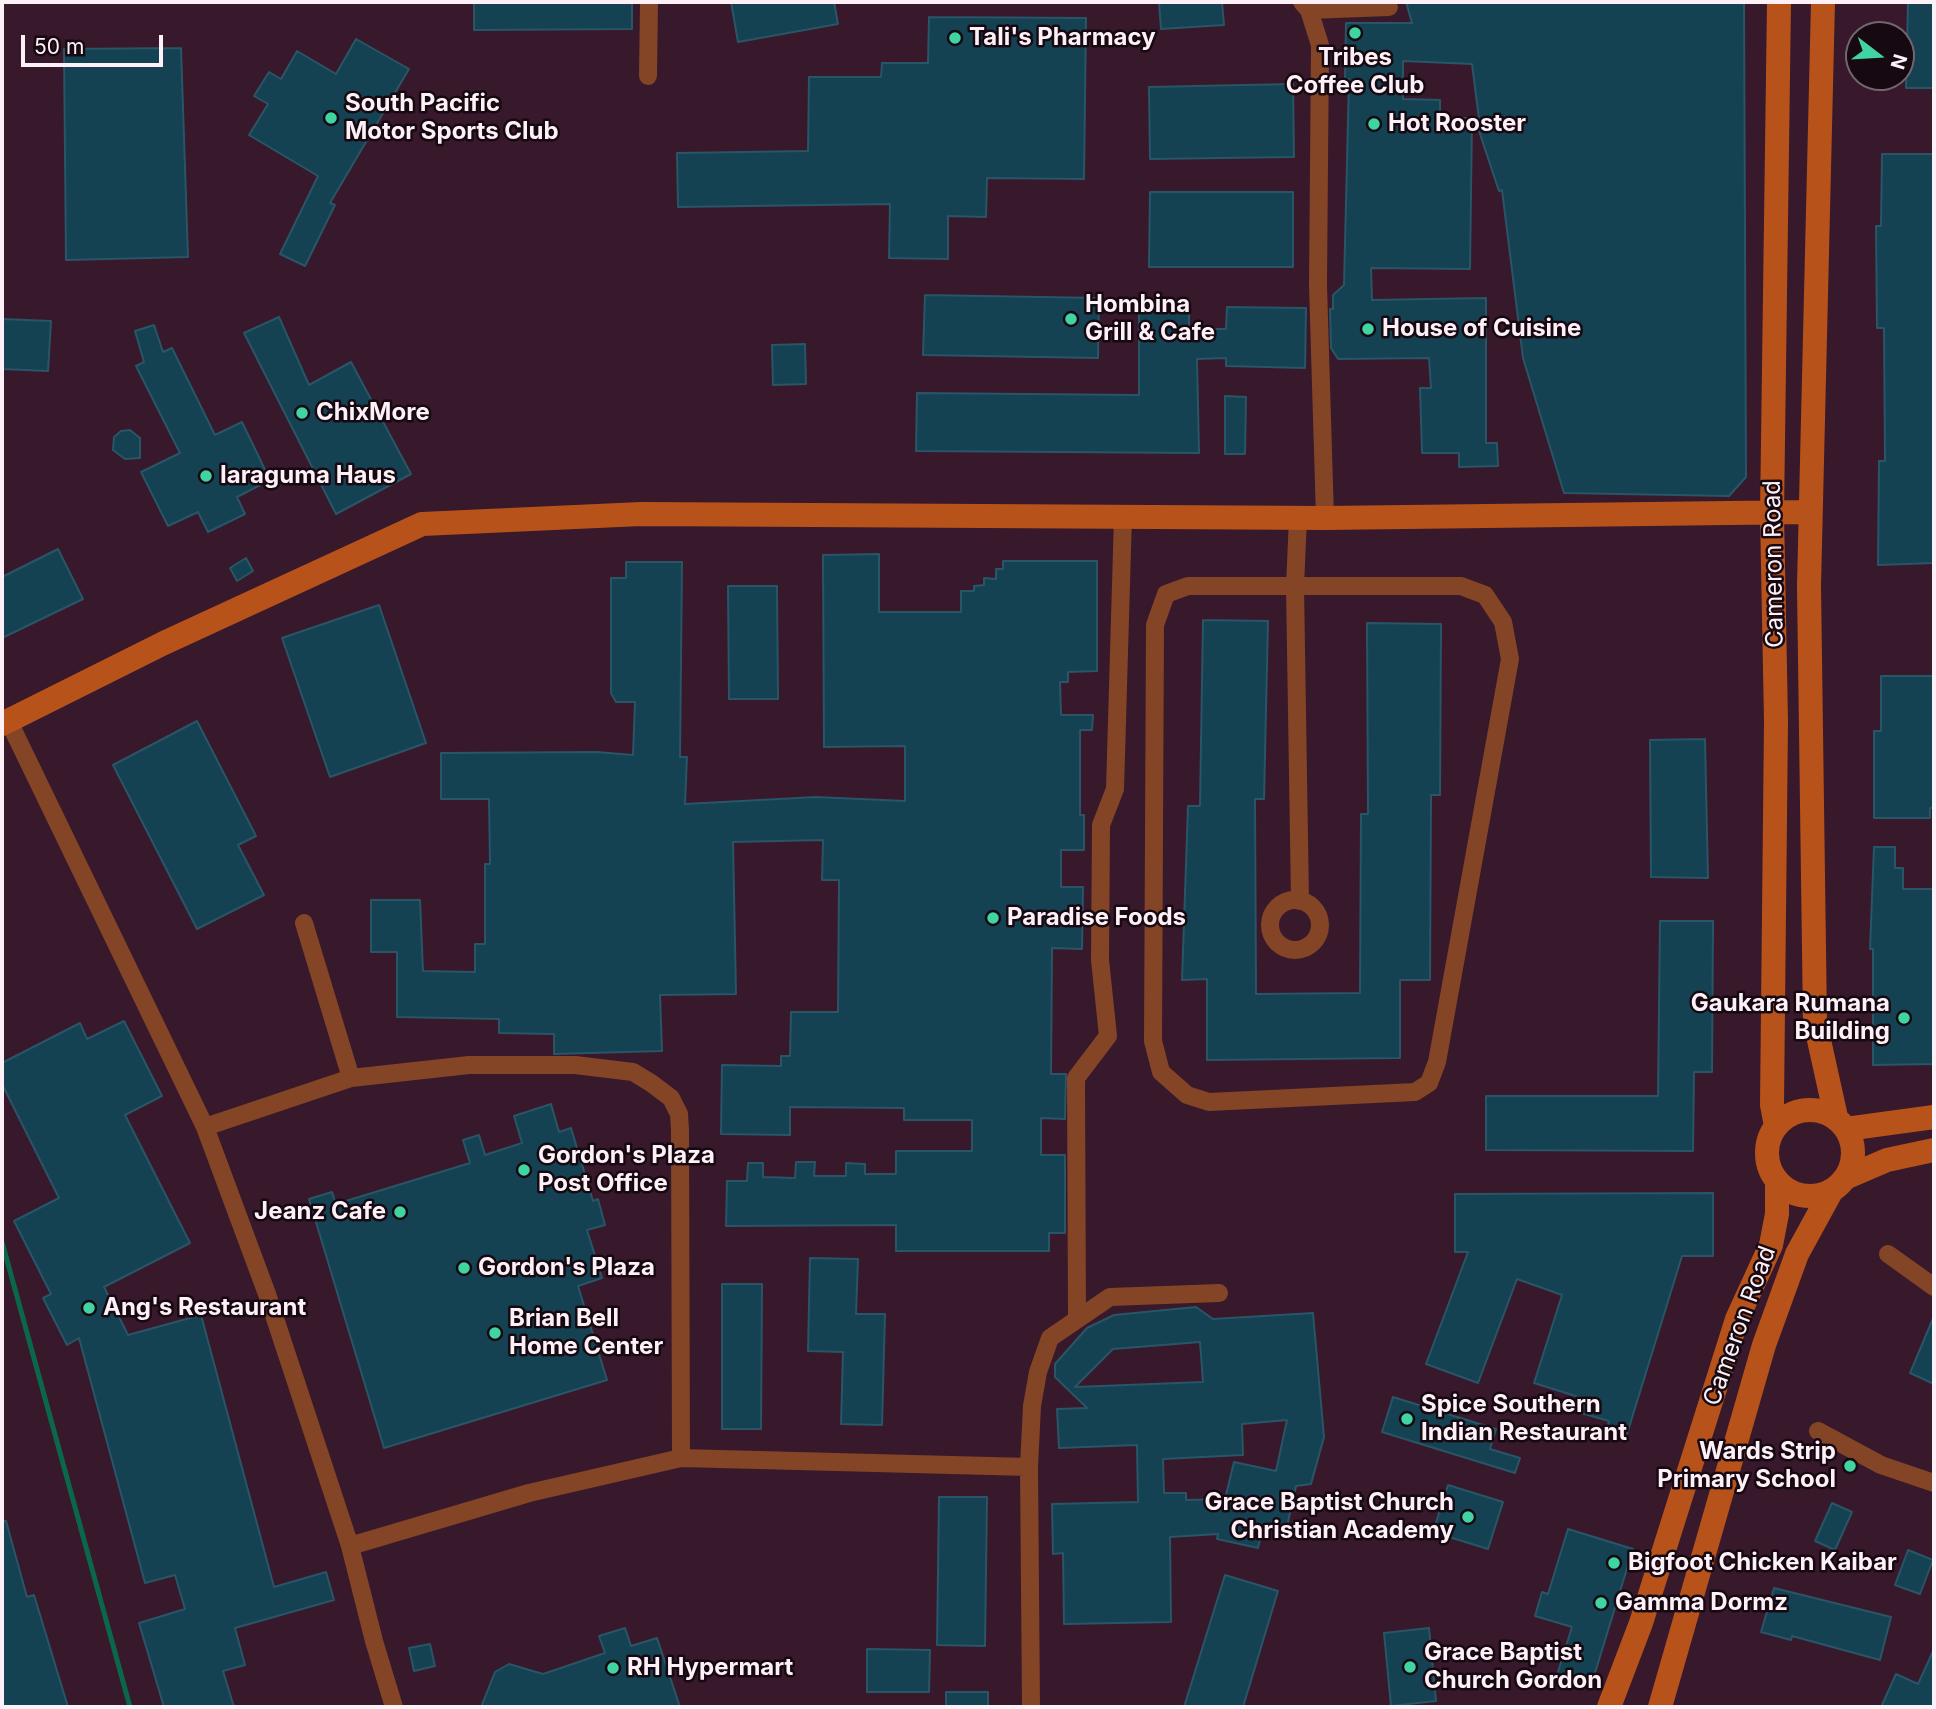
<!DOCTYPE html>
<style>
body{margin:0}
#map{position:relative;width:1936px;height:1709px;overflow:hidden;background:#38182b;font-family:Inter,sans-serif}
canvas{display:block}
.frame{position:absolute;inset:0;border:4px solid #fef0f7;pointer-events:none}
.north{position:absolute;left:1845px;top:21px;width:70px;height:70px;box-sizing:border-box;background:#170911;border:2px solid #73656d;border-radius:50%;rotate:107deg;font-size:19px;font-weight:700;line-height:28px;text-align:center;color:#fef0f7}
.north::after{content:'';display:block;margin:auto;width:24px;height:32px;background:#40d4a2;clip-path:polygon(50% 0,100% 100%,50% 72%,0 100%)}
.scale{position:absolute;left:21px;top:35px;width:142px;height:32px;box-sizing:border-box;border:4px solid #fef0f7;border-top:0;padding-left:9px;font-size:21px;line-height:24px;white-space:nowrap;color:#fef0f7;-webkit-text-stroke:5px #170911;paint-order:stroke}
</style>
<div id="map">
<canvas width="1936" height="1709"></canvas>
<div class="frame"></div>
<div class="north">N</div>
<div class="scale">50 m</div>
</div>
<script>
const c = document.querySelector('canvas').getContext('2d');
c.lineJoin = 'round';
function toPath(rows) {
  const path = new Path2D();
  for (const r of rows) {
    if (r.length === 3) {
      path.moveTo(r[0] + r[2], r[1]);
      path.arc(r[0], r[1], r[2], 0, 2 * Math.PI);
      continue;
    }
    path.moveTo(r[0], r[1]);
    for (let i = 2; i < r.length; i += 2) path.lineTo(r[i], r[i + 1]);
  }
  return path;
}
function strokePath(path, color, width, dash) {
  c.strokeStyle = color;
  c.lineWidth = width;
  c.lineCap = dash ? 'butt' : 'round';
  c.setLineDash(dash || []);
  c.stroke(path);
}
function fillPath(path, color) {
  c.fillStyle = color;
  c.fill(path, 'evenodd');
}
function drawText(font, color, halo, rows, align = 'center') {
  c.font = font + ' Inter,sans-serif';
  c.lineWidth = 5;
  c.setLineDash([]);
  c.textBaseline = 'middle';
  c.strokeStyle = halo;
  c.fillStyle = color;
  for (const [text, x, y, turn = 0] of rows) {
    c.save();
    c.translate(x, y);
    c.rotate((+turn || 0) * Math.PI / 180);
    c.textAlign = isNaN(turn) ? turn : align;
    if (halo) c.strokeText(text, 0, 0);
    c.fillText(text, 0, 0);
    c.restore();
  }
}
strokePath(toPath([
 [2,1242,130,1707]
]), '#0a674b', 5);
const building = toPath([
 [474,2,632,2,632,29,474,30,474,2],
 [731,2,834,2,838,24,738,42,731,2],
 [1159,2,1222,2,1224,25,1161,29,1159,2],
 [1406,2,1744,2,1746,477,1729,496,1564,493,1523,358,1502,190,1499,191,1475,119,1479,119,1472,64,1403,61,1403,99,1440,100,1440,118,1472,118,1470,269,1371,268,1372,300,1486,298,1486,443,1497,443,1498,466,1459,467,1459,453,1422,453,1420,388,1431,388,1429,358,1338,359,1331,348,1330,309,1333,309,1333,295,1344,285,1349,79,1345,79,1346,23,1412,23,1406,2],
 [1908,2,1934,2,1934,88,1906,88,1908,2],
 [929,17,1086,18,1084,179,987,178,986,217,948,216,948,259,889,258,890,204,678,207,677,153,808,151,809,77,881,77,882,63,928,63,929,17],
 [356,39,409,69,330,203,335,205,305,266,280,254,318,176,249,135,268,104,254,96,269,72,281,79,297,51,336,74,356,39],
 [181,48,188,257,66,260,64,49,181,48],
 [1293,84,1294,157,1150,159,1149,87,1293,84],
 [1882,154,1934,154,1933,563,1878,565,1879,461,1885,461,1884,328,1877,328,1876,226,1881,226,1882,154],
 [1150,192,1293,192,1293,267,1149,267,1150,192],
 [925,295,1099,298,1098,358,923,355,925,295],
 [1139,300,1189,300,1189,329,1226,329,1227,307,1306,308,1305,368,1226,366,1226,358,1197,359,1199,453,916,451,917,393,1139,395,1139,300],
 [279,317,309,385,351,362,411,474,336,514,244,333,279,317],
 [2,319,51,321,48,371,2,369,2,319],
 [154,325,163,352,172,348,215,435,242,422,270,480,237,497,245,514,208,532,198,512,168,526,141,472,180,453,136,366,144,362,135,331,154,325],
 [805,344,806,384,773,385,772,345,805,344],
 [1225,396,1246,397,1245,454,1225,454,1225,396],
 [130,430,140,438,140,458,125,459,113,450,114,437,121,431,130,430],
 [58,549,83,599,2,638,2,577,58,549],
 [879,554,879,612,961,612,961,591,974,591,974,586,984,585,984,578,996,579,996,569,1003,569,1003,561,1097,561,1097,671,1068,672,1068,682,1060,682,1061,715,1093,715,1092,730,1080,730,1080,815,1084,815,1084,850,1061,850,1061,887,1083,887,1082,949,1052,948,1051,1074,1066,1074,1065,1119,1041,1118,1041,1155,1065,1155,1065,1233,1049,1233,1049,1251,896,1251,896,1225,726,1226,727,1181,747,1181,748,1163,763,1163,763,1177,795,1178,796,1162,815,1162,814,1176,846,1176,846,1163,865,1164,865,1174,896,1174,896,1151,972,1151,972,1120,904,1120,904,1108,790,1107,790,1135,721,1134,722,1065,781,1066,781,1056,790,1056,791,1012,838,1012,839,880,822,880,823,840,733,842,736,994,660,995,662,1051,554,1054,554,1034,499,1033,499,1019,397,1017,397,952,371,952,371,900,420,900,423,971,475,972,475,944,485,944,485,864,490,864,489,799,441,799,441,753,597,752,633,755,635,702,616,702,611,693,611,578,626,578,626,562,682,562,680,757,687,757,685,804,816,797,905,801,905,746,824,747,823,555,879,554],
 [246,558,253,571,237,581,230,568,246,558],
 [728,586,777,586,778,699,729,699,728,586],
 [379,605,426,743,330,777,282,638,379,605],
 [1203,620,1268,621,1264,799,1255,799,1256,994,1360,993,1361,814,1368,814,1367,623,1441,624,1440,795,1431,795,1430,980,1400,980,1400,1058,1207,1060,1207,979,1182,980,1188,806,1200,806,1203,620],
 [1881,676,1934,676,1934,808,1930,808,1930,818,1874,818,1874,731,1881,731,1881,676],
 [197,721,256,836,238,845,264,895,197,929,113,765,197,721],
 [1705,739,1708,878,1651,877,1650,740,1705,739],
 [1874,847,1895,847,1895,868,1903,868,1903,889,1934,889,1934,1064,1873,1065,1873,949,1870,949,1874,847],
 [1660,921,1713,921,1712,1072,1694,1072,1693,1151,1486,1150,1486,1096,1658,1096,1660,921],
 [124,1021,162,1096,125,1115,190,1243,104,1287,128,1335,201,1315,274,1587,326,1572,334,1600,235,1628,245,1665,223,1671,234,1707,164,1707,139,1623,185,1609,175,1575,145,1583,79,1338,67,1345,43,1298,51,1294,14,1221,59,1198,2,1084,2,1063,80,1023,87,1039,124,1021],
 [551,1104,559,1132,571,1128,593,1201,598,1199,605,1225,587,1230,602,1278,578,1286,607,1380,384,1448,309,1199,332,1192,336,1204,470,1163,463,1140,479,1135,485,1155,522,1143,514,1116,551,1104],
 [1713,1193,1713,1256,1682,1256,1627,1434,1607,1428,1609,1421,1581,1413,1585,1399,1534,1383,1562,1295,1517,1279,1478,1383,1426,1364,1468,1252,1455,1252,1455,1194,1713,1193],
 [810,1258,858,1259,856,1314,885,1314,882,1425,841,1424,843,1352,808,1351,810,1258],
 [722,1284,762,1284,761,1429,722,1429,722,1284],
 [1196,1307,1213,1319,1313,1313,1324,1437,1311,1484,1296,1486,1286,1531,1263,1526,1258,1548,1217,1539,1218,1534,1170,1537,1171,1622,1064,1624,1063,1553,1053,1554,1052,1504,1138,1502,1137,1445,1059,1448,1057,1409,1087,1408,1055,1377,1055,1364,1087,1328,1114,1315,1196,1307],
 [1200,1342,1203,1382,1075,1387,1113,1349,1200,1342],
 [1287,1420,1276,1471,1234,1462,1225,1499,1186,1500,1186,1493,1164,1493,1163,1459,1243,1455,1242,1424,1287,1420],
 [1934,1316,1934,1384,1910,1373,1934,1316],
 [1393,1397,1496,1429,1490,1449,1520,1458,1515,1473,1382,1432,1393,1397],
 [1448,1485,1503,1502,1488,1549,1433,1532,1448,1485],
 [939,1497,987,1497,985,1646,937,1645,939,1497],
 [1832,1503,1852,1512,1835,1550,1815,1541,1832,1503],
 [2,1521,6,1521,27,1597,34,1595,68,1707,2,1707,2,1521],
 [1568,1529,1633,1549,1591,1686,1557,1675,1572,1627,1535,1616,1542,1592,1548,1594,1568,1529],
 [1908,1550,1933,1560,1920,1594,1895,1585,1908,1550],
 [1225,1575,1278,1591,1243,1707,1184,1707,1225,1575],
 [1774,1588,1891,1617,1880,1660,1792,1636,1791,1640,1761,1632,1774,1588],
 [625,1628,631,1646,657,1638,680,1707,481,1707,495,1672,509,1664,543,1674,605,1653,599,1636,625,1628],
 [1429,1628,1436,1701,1391,1706,1384,1633,1429,1628],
 [430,1644,435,1666,414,1671,409,1648,430,1644],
 [867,1649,930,1650,929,1692,867,1692,867,1649],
 [1934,1649,1934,1707,1881,1707,1896,1674,1918,1684,1934,1649],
 [946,1692,988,1692,988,1707,946,1707,946,1692]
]);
fillPath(building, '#144253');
strokePath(building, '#295567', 2);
strokePath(toPath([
 [1302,2,1309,10,1389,7],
 [1309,10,1320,45,1318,285,1325,518],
 [648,76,649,2],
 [1298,518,1295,586,1300,901],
 [1188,586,1461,586,1485,595,1503,622,1510,659,1437,1062,1429,1083,1415,1092,1209,1102,1187,1095,1161,1072,1153,1041,1155,625,1166,594,1188,586],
 [11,720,14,732,205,1127,267,1294,350,1546,374,1641,394,1707],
 [1295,925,25],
 [304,923,351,1078],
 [205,1127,351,1078,469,1065,575,1065,633,1072,651,1083,671,1098,679,1114,680,1130,681,1458],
 [1888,1254,1934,1287],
 [1077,1317,1076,1078,1108,1036,1100,960,1101,825,1115,789,1123,516],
 [1818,1431,1881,1465,1934,1483],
 [350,1546,529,1493,681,1458,1029,1467],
 [1031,1707,1029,1467,1032,1406,1038,1372,1050,1338,1110,1297,1219,1293]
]), '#834526', 18);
strokePath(toPath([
 [1823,2,1809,586,1815,1022,1836,1117],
 [2,724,164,643,422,524,641,514,1325,518,1810,512],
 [1810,1153,43],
 [1776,1126,1772,1105,1776,721,1772,514,1779,2],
 [1846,1129,1934,1117],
 [1845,1178,1887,1160,1934,1150],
 [1609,1707,1641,1623,1737,1319,1771,1245,1777,1214,1777,1181],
 [1660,1707,1764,1345,1797,1254,1832,1190]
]), '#b7531a', 24);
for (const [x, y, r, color] of [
 [1355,33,7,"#40d4a2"],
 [955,38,7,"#40d4a2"],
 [331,118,7,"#40d4a2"],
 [1374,124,7,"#40d4a2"],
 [1071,319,7,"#40d4a2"],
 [1368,329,7,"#40d4a2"],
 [302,413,7,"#40d4a2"],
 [206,476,7,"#40d4a2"],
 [993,918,7,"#40d4a2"],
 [1904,1018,7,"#40d4a2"],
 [524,1170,7,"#40d4a2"],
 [400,1212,7,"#40d4a2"],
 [464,1268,7,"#40d4a2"],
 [89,1308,7,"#40d4a2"],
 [495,1333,7,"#40d4a2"],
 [1407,1419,7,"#40d4a2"],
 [1850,1466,7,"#40d4a2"],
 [1468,1517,7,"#40d4a2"],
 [1614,1563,7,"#40d4a2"],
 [1601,1603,7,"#40d4a2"],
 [1410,1667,7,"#40d4a2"],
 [613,1668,7,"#40d4a2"]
]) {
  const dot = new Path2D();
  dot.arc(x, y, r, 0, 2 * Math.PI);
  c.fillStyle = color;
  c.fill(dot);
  strokePath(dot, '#170911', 2.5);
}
drawText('bold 24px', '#fef0f7', '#170911', [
 ["Tali's Pharmacy",969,38],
 ["Tribes",1355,58,"center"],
 ["Coffee Club",1355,86,"center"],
 ["South Pacific",345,104],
 ["Motor Sports Club",345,132],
 ["Hot Rooster",1388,124],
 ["Hombina",1085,305],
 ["Grill & Cafe",1085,333],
 ["House of Cuisine",1382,329],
 ["ChixMore",316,413],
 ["Iaraguma Haus",220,476],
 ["Paradise Foods",1007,918],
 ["Gaukara Rumana",1890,1004,"right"],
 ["Building",1890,1032,"right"],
 ["Gordon's Plaza",538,1156],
 ["Post Office",538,1184],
 ["Jeanz Cafe",386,1212,"right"],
 ["Gordon's Plaza",478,1268],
 ["Ang's Restaurant",103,1308],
 ["Brian Bell",509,1319],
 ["Home Center",509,1347],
 ["Spice Southern",1421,1405],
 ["Indian Restaurant",1421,1433],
 ["Wards Strip",1836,1452,"right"],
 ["Primary School",1836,1480,"right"],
 ["Grace Baptist Church",1454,1503,"right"],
 ["Christian Academy",1454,1531,"right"],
 ["Bigfoot Chicken Kaibar",1628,1563],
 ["Gamma Dormz",1615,1603],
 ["Grace Baptist",1424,1653],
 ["Church Gordon",1424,1681],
 ["RH Hypermart",627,1668]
], 'left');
drawText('24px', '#fef0f7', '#170911', [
 ["Cameron Road",1774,564,-91],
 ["Cameron Road",1740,1326,-70]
]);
</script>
